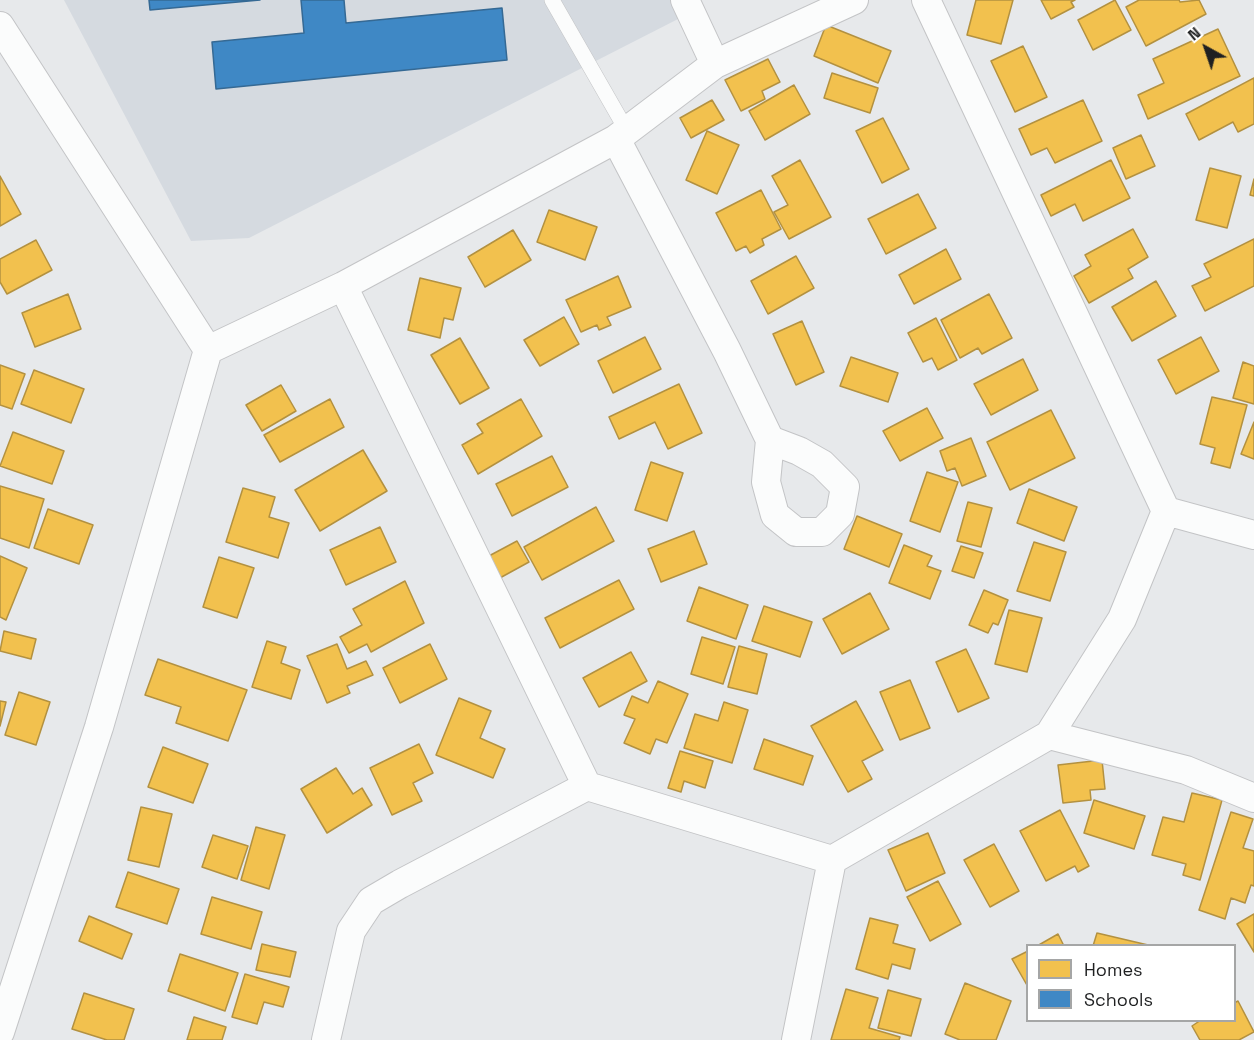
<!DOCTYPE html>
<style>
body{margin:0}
#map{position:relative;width:1254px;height:1040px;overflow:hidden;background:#e7e9eb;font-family:"Space Grotesk",sans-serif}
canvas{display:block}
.legend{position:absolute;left:1026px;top:944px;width:210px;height:78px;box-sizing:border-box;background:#fff;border:2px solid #a5a6a6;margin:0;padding:8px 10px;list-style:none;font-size:18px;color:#1f2021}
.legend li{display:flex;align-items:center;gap:12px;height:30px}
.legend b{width:30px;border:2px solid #a5a6a6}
.north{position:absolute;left:1176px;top:18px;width:60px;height:60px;-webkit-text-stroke:4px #fff;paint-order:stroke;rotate:320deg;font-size:16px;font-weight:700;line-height:24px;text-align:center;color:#1f2021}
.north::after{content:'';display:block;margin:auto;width:21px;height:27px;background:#1f2021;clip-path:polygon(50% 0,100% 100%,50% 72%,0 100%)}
</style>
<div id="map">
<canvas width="1254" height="1040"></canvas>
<ul class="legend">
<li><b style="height:16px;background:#f2c14e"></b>Homes</li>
<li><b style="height:16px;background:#3f88c5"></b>Schools</li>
</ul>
<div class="north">N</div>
</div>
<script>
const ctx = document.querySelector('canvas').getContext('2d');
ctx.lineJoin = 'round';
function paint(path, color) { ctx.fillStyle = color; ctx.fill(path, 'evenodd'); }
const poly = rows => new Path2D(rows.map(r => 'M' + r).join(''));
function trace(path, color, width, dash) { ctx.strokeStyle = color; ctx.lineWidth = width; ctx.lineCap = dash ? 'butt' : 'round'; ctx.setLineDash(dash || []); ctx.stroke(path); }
paint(poly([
 [64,0,671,0,680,18,249,238,191,241]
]), '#d5dae0');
const homes = poly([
 [976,0,1013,0,1001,44,967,35,976,0],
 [1041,0,1075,0,1071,2,1074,7,1051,19,1041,0],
 [1115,0,1131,30,1093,50,1078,20,1115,0],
 [1139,0,1179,0,1180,2,1199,0,1206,14,1146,46,1126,7,1139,0],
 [826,25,891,51,878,83,814,56,826,25],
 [1218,29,1240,76,1148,119,1138,95,1164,83,1153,59,1218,29],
 [1023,46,1047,97,1015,112,991,61,1023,46],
 [768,59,780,82,762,91,765,99,741,111,725,80,768,59],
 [832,73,878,88,870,113,824,98,832,73],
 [1254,78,1254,124,1238,132,1233,122,1199,140,1186,114,1254,78],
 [794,85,810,114,765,140,749,111,794,85],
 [712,100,724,120,691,138,680,118,712,100],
 [1083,100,1102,141,1055,163,1047,148,1031,155,1019,129,1083,100],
 [883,118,909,169,882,183,856,131,883,118],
 [707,131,739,145,717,194,686,180,707,131],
 [1141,135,1155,166,1126,179,1113,148,1141,135],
 [800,160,831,217,789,239,774,212,788,205,772,176,800,160],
 [1111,160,1130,198,1083,221,1075,204,1051,216,1041,195,1111,160],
 [1210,168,1241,176,1227,228,1196,220,1210,168],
 [0,176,21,214,0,226,0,176],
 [1254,179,1254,196,1250,195,1254,179],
 [761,190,781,229,762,239,764,245,750,253,746,246,736,251,716,213,761,190],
 [918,194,936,228,886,254,868,219,918,194],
 [549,210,597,227,585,260,537,242,549,210],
 [1133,229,1148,257,1128,269,1133,278,1089,303,1074,276,1091,266,1085,255,1133,229],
 [513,230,531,260,485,287,468,257,513,230],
 [1254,239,1254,286,1205,311,1192,286,1211,277,1204,264,1254,239],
 [36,240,52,270,7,294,0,282,0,259,36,240],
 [946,249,961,279,914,304,899,275,946,249],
 [796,256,814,288,768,314,751,281,796,256],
 [618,276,631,307,607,317,611,325,599,330,597,325,581,332,566,300,618,276],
 [420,278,461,288,453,320,444,318,440,338,408,330,420,278],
 [1156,281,1176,316,1132,341,1112,307,1156,281],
 [68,294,81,329,35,347,22,313,68,294],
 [989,294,1012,338,982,354,978,348,960,358,941,320,989,294],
 [564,317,579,344,540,366,524,340,564,317],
 [936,318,957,360,938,370,932,358,923,362,908,333,936,318],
 [802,321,824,372,796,385,773,334,802,321],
 [645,337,661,369,613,393,598,361,645,337],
 [1201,337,1219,371,1176,394,1158,360,1201,337],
 [460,338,489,388,460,404,431,355,460,338],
 [851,357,898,373,888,402,840,386,851,357],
 [1023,359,1038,390,991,415,974,384,1023,359],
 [1243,362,1254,366,1254,404,1233,398,1243,362],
 [0,365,25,374,12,409,0,405,0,365],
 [34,370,84,389,71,423,21,404,34,370],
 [679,384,702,433,668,449,655,422,619,439,609,417,679,384],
 [281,385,296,411,262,431,246,405,281,385],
 [1212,397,1247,405,1230,468,1211,463,1215,448,1200,444,1212,397],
 [330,399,344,427,280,462,264,435,330,399],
 [521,399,542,436,478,474,462,445,483,433,477,424,521,399],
 [927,408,943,438,900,461,883,431,927,408],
 [1051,410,1075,458,1010,490,987,442,1051,410],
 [1254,422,1254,459,1241,454,1254,422],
 [13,432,64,451,52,484,0,466,13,432],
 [971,438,986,476,962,486,955,468,947,471,940,451,971,438],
 [363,450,387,491,320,531,295,490,363,450],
 [552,456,568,487,512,516,496,484,552,456],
 [651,462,683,473,667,521,635,510,651,462],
 [927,472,958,482,940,532,910,521,927,472],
 [0,486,44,499,29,548,0,538,0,486],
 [243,488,275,497,269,517,289,523,278,558,226,542,243,488],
 [1029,489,1077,507,1064,541,1017,523,1029,489],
 [968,502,992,508,981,547,957,541,968,502],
 [596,507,614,541,542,580,524,547,596,507],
 [48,509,93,525,79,564,34,548,48,509],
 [857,516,902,534,889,567,844,549,857,516],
 [380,527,396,562,346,585,330,550,380,527],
 [694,531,707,564,661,582,648,549,694,531],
 [517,541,529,562,498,579,487,557,517,541],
 [1034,542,1066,552,1050,601,1017,591,1034,542],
 [904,545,932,556,927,566,941,571,930,599,889,583,904,545],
 [961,546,983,553,974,578,952,571,961,546],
 [0,556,27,568,6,620,0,617,0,556],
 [219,557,254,568,237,618,203,607,219,557],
 [619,580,634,609,560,648,545,618,619,580],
 [405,581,424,623,371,652,367,644,349,653,340,637,362,625,353,609,405,581],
 [699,587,748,605,736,639,687,621,699,587],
 [984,590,1008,600,998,625,993,623,988,633,969,625,984,590],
 [870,593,889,629,842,654,823,619,870,593],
 [764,606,812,622,800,657,752,641,764,606],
 [1009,610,1042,618,1027,672,995,664,1009,610],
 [4,631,36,639,31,659,0,651,4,631],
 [702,637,735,647,723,684,691,674,702,637],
 [267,641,286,647,281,663,300,670,291,699,252,687,267,641],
 [337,644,347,669,366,661,373,675,347,686,350,693,327,703,307,656,337,644],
 [430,644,447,679,400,703,383,668,430,644],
 [739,646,767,654,757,694,728,687,739,646],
 [966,649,989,698,958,712,936,662,966,649],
 [631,652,647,681,599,707,583,678,631,652],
 [158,659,247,690,228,741,176,723,181,707,145,695,158,659],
 [910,680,930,728,900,740,880,692,910,680],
 [658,681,688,694,667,743,656,739,650,754,624,743,635,719,624,715,632,696,648,703,658,681],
 [19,692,50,702,36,745,5,735,19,692],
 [459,698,491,711,480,738,505,749,493,778,436,755,459,698],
 [0,701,6,702,0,726,0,701],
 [856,701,883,750,862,761,872,779,848,792,811,726,856,701],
 [724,702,748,710,732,763,684,748,695,714,718,721,724,702],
 [764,739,813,756,803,785,754,769,764,739],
 [419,744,433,773,413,783,422,801,392,815,370,768,419,744],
 [163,747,208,764,193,803,148,787,163,747],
 [680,751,713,761,705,788,684,781,681,792,668,788,680,751],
 [1102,760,1105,789,1090,790,1091,800,1063,803,1058,765,1102,760],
 [336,768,353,794,362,788,372,805,327,833,301,789,336,768],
 [1192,793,1222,800,1200,880,1183,875,1186,864,1152,855,1163,817,1184,822,1192,793],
 [1094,800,1145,816,1134,849,1084,833,1094,800],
 [141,807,172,814,159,867,128,860,141,807],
 [1060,810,1089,866,1078,872,1075,866,1046,881,1020,831,1060,810],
 [1231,812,1253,819,1243,848,1254,851,1254,886,1251,885,1245,903,1231,898,1225,919,1199,910,1231,812],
 [256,827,285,835,269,889,241,880,256,827],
 [928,833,945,873,906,891,888,850,928,833],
 [213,835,248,846,237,879,202,867,213,835],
 [994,844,1019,891,990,907,964,860,994,844],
 [128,872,179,889,167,924,116,907,128,872],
 [938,881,961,924,930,941,907,897,938,881],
 [212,897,262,912,251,949,201,934,212,897],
 [1254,914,1254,952,1237,924,1254,914],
 [89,916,132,934,122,959,79,941,89,916],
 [870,918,898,925,893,943,915,949,910,969,892,964,888,979,856,969,870,918],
 [1097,933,1148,945,1093,946,1097,933],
 [1058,934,1064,946,1037,946,1058,934],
 [262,944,296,952,290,977,256,970,262,944],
 [1028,951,1028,987,1012,959,1028,951],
 [180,954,238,973,225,1011,168,991,180,954],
 [245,974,289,987,283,1007,264,1002,257,1024,232,1017,245,974],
 [965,983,1011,1001,996,1040,960,1040,945,1034,965,983],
 [846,989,878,998,869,1028,900,1037,899,1040,831,1040,846,989],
 [888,990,921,999,911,1036,878,1028,888,990],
 [84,993,134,1009,124,1040,107,1040,72,1029,84,993],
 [1238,1001,1254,1032,1239,1040,1200,1040,1192,1026,1201,1020,1234,1020,1234,1003,1238,1001],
 [194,1017,226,1027,222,1040,187,1040,194,1017]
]);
paint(homes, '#f2c14e');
trace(homes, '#b39140', 1.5);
const schools = poly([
 [149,0,260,0,150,10,149,0],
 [301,0,344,0,346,23,502,8,507,60,216,89,212,42,304,33,301,0]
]);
paint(schools, '#3f88c5');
trace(schools, '#356994', 1.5);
const lane = poly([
 [552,0,627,131]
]);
const street = poly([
 [685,0,715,64],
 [0,26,208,350],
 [616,139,727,351,770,440,766,482,775,515,796,532,822,532,840,514,845,487,822,464,799,451,770,440],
 [343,286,587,786],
 [1166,511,1254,535],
 [1049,735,1186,770,1254,798],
 [0,1032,99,727,208,350,343,286,616,139,715,64,854,0],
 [326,1040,351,931,371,901,400,884,587,786,832,860,1049,735,1122,619,1166,511,926,0],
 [796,1040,832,860]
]);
trace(lane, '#c3c4c6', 16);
trace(street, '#c3c4c6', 30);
trace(lane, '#fbfcfc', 15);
trace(street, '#fbfcfc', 28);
</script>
